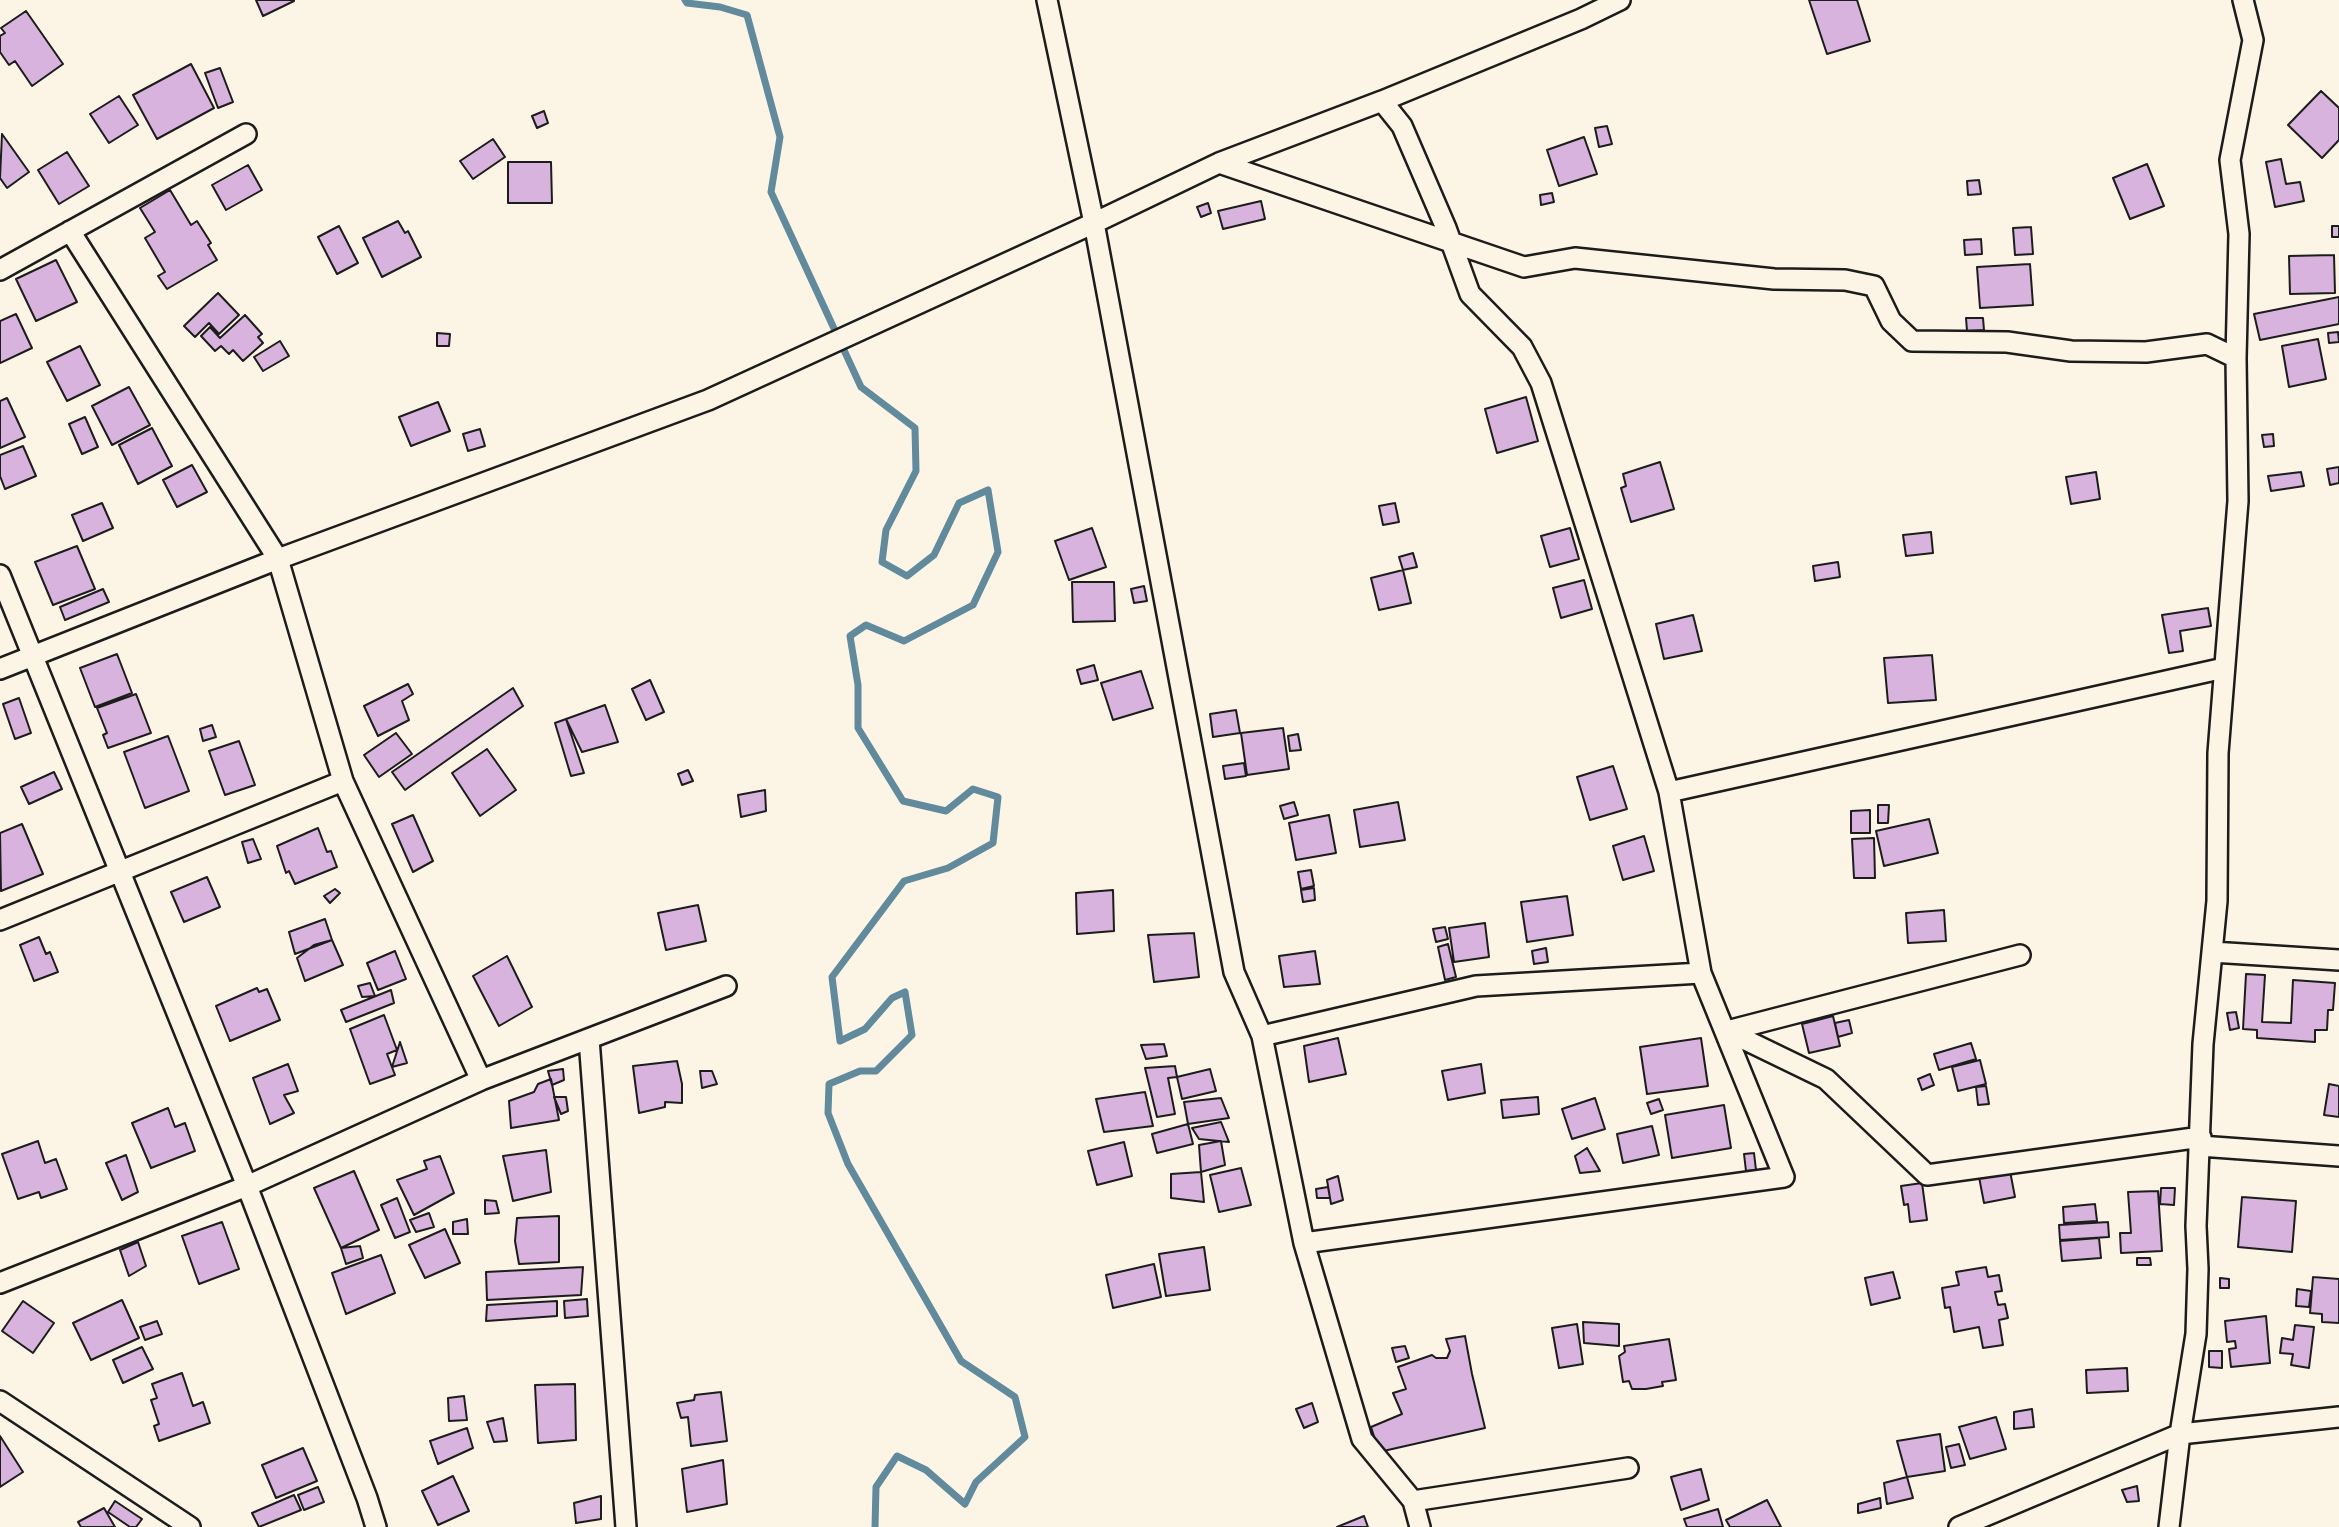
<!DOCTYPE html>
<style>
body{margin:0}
canvas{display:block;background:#fcf5e5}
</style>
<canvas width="2339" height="1527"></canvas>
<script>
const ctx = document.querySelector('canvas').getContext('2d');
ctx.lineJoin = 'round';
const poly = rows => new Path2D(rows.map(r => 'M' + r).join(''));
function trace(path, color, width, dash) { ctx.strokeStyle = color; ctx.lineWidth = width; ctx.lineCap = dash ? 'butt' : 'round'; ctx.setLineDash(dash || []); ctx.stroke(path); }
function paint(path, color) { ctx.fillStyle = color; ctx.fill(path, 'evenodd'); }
trace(poly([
 [685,0,687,3,720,7,747,15,780,137,771,192,861,387,915,428,916,471,886,530,882,562,907,576,934,555,959,503,988,490,998,552,973,605,904,641,866,625,850,636,858,685,858,728,903,801,946,811,973,789,998,797,993,843,948,868,904,881,832,977,840,1041,865,1029,892,998,905,992,912,1035,876,1071,860,1071,829,1084,828,1113,848,1164,961,1361,1015,1397,1025,1437,976,1482,965,1504,926,1470,897,1456,876,1487,875,1527]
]), '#618a9c', 7);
const building = poly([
 [256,0,294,0,294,1,263,16,256,0],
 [1809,0,1857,0,1870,41,1827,54,1809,0],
 [26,11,63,64,32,86,15,61,9,65,0,52,0,36,5,33,1,28,26,11],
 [191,64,214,108,157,139,133,95,191,64],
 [220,68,233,102,218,108,205,73,220,68],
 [2321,91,2339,108,2339,140,2322,158,2288,125,2321,91],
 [119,96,138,125,109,143,90,114,119,96],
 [544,111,548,123,537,128,532,116,544,111],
 [1607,126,1612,144,1599,147,1595,128,1607,126],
 [2,134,29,172,7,188,0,178,2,134],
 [1584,137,1597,174,1559,186,1547,150,1584,137],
 [493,139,505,157,473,179,460,161,493,139],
 [67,152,89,186,59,204,38,170,67,152],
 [2281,159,2286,184,2300,182,2304,201,2275,207,2266,162,2281,159],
 [508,162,551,162,552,203,508,203,508,162],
 [2147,164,2164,206,2130,219,2113,178,2147,164],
 [248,165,262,190,226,210,212,185,248,165],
 [1979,180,1981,194,1968,195,1967,181,1979,180],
 [170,190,191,225,197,221,211,243,208,245,217,260,167,289,158,276,165,272,145,238,155,232,140,208,170,190],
 [1552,193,1554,202,1541,205,1540,195,1552,193],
 [1261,201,1265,219,1223,229,1218,211,1261,201],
 [1208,203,1211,213,1201,217,1197,207,1208,203],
 [398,221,405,233,408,231,421,257,382,277,363,238,398,221],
 [339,226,358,263,337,274,318,237,339,226],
 [2332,226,2339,226,2339,237,2332,237,2332,226],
 [2031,227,2033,254,2015,255,2013,228,2031,227],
 [1981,239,1982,254,1965,255,1964,240,1981,239],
 [2334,255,2335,293,2290,294,2289,256,2334,255],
 [56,260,77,302,36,321,16,279,56,260],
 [2030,264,2033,305,1980,308,1977,267,2030,264],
 [218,293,239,315,219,334,209,323,195,337,184,326,218,293],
 [2339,297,2339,324,2260,340,2254,314,2339,297],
 [16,314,32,348,0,363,0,321,16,314],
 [245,315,262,334,258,337,263,343,243,361,233,350,229,354,221,346,215,351,201,336,210,327,220,338,245,315],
 [1966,318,1983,318,1984,330,1967,331,1966,318],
 [2338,332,2339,342,2329,343,2328,333,2338,332],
 [437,333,450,334,449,346,437,346,437,333],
 [2318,339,2326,379,2289,387,2282,346,2318,339],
 [280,341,289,356,263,371,254,357,280,341],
 [80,346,100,385,67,401,47,362,80,346],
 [129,387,150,425,112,445,92,406,129,387],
 [1526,397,1538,441,1497,453,1485,409,1526,397],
 [7,398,25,437,0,448,0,401,7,398],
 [438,402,450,431,411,446,399,417,438,402],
 [85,417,98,447,82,454,69,424,85,417],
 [152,428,172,466,138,484,119,445,152,428],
 [480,429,485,446,468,451,463,434,480,429],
 [2273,434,2274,446,2264,447,2262,435,2273,434],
 [23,446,36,476,5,489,0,476,0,455,23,446],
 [1660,462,1674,509,1631,522,1621,488,1626,486,1623,474,1660,462],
 [192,465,207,492,177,507,163,480,192,465],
 [2339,467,2339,483,2330,485,2327,469,2339,467],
 [2096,472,2100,499,2071,504,2066,477,2096,472],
 [2301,472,2304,486,2271,491,2268,476,2301,472],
 [102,503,113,528,83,541,72,515,102,503],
 [1395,503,1399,522,1383,525,1379,506,1395,503],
 [1092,528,1106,567,1069,580,1055,541,1092,528],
 [1570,528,1579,559,1550,567,1541,536,1570,528],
 [1931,532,1933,553,1906,556,1903,535,1931,532],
 [77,546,95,589,53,605,35,562,77,546],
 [1413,553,1417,567,1403,570,1399,557,1413,553],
 [1838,562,1840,577,1815,581,1813,566,1838,562],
 [1403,570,1411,603,1379,610,1371,578,1403,570],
 [1584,580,1592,609,1561,618,1553,588,1584,580],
 [1072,582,1114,582,1115,621,1073,622,1072,582],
 [1144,586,1147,601,1134,603,1131,589,1144,586],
 [103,589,109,602,65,620,60,607,103,589],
 [2208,608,2211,626,2180,631,2183,651,2169,653,2162,615,2208,608],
 [1693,615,1702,651,1664,659,1656,624,1693,615],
 [117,654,132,693,95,707,80,668,117,654],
 [1932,655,1936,700,1888,703,1884,658,1932,655],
 [1094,665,1098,680,1081,684,1077,670,1094,665],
 [1141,671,1153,708,1113,720,1101,683,1141,671],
 [650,680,664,712,646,720,632,689,650,680],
 [408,684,413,694,402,701,409,720,378,736,364,706,408,684],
 [513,688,523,706,405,790,392,772,513,688],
 [136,694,151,733,108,748,103,735,107,733,97,708,136,694],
 [19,698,31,733,15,739,3,704,19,698],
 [605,705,618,742,582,752,566,719,605,705],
 [1236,710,1240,733,1213,737,1210,714,1236,710],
 [566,719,584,773,571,776,555,723,566,719],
 [212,725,216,737,203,741,200,729,212,725],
 [1283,728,1289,769,1247,775,1241,733,1283,728],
 [396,733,412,754,379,777,364,755,396,733],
 [1298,734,1301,750,1290,751,1288,736,1298,734],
 [168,736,189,791,145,808,124,752,168,736],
 [239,741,255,785,225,795,209,751,239,741],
 [487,749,516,790,480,816,452,773,487,749],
 [1244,763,1246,776,1225,779,1223,766,1244,763],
 [1613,766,1627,809,1590,820,1577,777,1613,766],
 [688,770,693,781,682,785,678,774,688,770],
 [54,772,62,789,29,804,21,787,54,772],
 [765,790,766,811,741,817,738,795,765,790],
 [1294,802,1298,815,1284,819,1280,806,1294,802],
 [1398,802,1405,840,1360,847,1354,810,1398,802],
 [1878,805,1889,805,1888,823,1878,823,1878,805],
 [1870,810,1870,833,1851,833,1851,811,1870,810],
 [413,815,433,861,413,872,392,824,413,815],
 [1329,815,1336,853,1296,860,1289,823,1329,815],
 [1929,819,1938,853,1884,866,1876,831,1929,819],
 [22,824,43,874,1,891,0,833,22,824],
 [318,828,327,852,331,851,337,867,295,884,289,871,286,873,277,846,318,828],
 [1644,836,1654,871,1623,880,1613,846,1644,836],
 [1874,838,1875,878,1854,878,1852,839,1874,838],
 [253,839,261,859,248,863,242,842,253,839],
 [1311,870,1314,886,1301,889,1298,872,1311,870],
 [207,877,220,907,184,922,171,892,207,877],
 [1314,888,1315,900,1303,902,1301,890,1314,888],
 [335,889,340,893,330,903,324,896,335,889],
 [1113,890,1114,931,1077,934,1076,893,1113,890],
 [1567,896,1573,935,1527,942,1521,902,1567,896],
 [698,905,706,941,666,950,658,913,698,905],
 [1944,910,1946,941,1908,943,1906,913,1944,910],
 [325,919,332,940,295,954,289,932,325,919],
 [1485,923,1489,957,1454,962,1449,928,1485,923],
 [1445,927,1448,939,1436,942,1433,929,1445,927],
 [1194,933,1199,977,1154,982,1148,935,1194,933],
 [39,937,46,954,50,952,58,972,34,981,20,945,39,937],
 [332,940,343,965,305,981,297,958,314,945,332,940],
 [1448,944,1456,977,1445,980,1438,947,1448,944],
 [1546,948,1548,962,1534,964,1532,951,1546,948],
 [395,951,406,979,378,990,367,963,395,951],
 [1315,951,1320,984,1284,987,1279,956,1315,951],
 [507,956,532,1007,499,1026,473,976,507,956],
 [2246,974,2265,975,2262,1022,2291,1023,2293,980,2335,983,2333,1010,2328,1010,2327,1030,2315,1030,2315,1042,2257,1038,2257,1030,2243,1029,2246,974],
 [370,983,375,996,362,997,358,986,370,983],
 [257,988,259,992,267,989,280,1020,230,1041,216,1006,257,988],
 [391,990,394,1003,346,1022,341,1010,391,990],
 [2236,1012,2239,1028,2230,1030,2227,1013,2236,1012],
 [384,1015,397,1050,387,1054,395,1075,370,1084,350,1029,384,1015],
 [1833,1016,1840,1046,1809,1053,1802,1024,1833,1016],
 [1849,1020,1852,1033,1838,1037,1835,1023,1849,1020],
 [1338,1038,1346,1074,1309,1082,1304,1046,1338,1038],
 [1701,1038,1708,1086,1647,1094,1640,1047,1701,1038],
 [400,1042,407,1063,392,1067,400,1042],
 [1971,1043,1976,1059,1939,1070,1934,1054,1971,1043],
 [1164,1044,1167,1056,1146,1059,1141,1045,1164,1044],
 [1980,1060,1986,1084,1958,1091,1952,1067,1980,1060],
 [677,1061,682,1084,682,1103,665,1102,665,1107,639,1113,633,1066,677,1061],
 [288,1064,298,1091,284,1095,294,1113,270,1124,253,1078,288,1064],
 [1481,1064,1485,1093,1448,1100,1442,1071,1481,1064],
 [1175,1066,1177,1077,1168,1078,1175,1114,1157,1117,1145,1068,1175,1066],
 [563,1069,564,1080,552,1085,548,1071,563,1069],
 [1210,1069,1216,1091,1182,1099,1177,1077,1210,1069],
 [700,1071,712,1071,717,1084,702,1088,700,1071],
 [1930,1074,1934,1085,1922,1090,1918,1079,1930,1074],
 [551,1079,559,1120,511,1128,509,1101,534,1092,538,1084,551,1079],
 [2329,1084,2339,1086,2339,1117,2324,1115,2329,1084],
 [1986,1086,1989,1104,1978,1105,1976,1087,1986,1086],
 [1145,1092,1153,1126,1104,1132,1096,1099,1145,1092],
 [554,1097,566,1097,568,1111,561,1114,554,1097],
 [1538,1097,1539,1114,1503,1118,1501,1100,1538,1097],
 [1221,1098,1229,1118,1188,1124,1184,1102,1221,1098],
 [1595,1098,1605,1129,1572,1139,1562,1109,1595,1098],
 [1659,1099,1663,1110,1651,1114,1647,1103,1659,1099],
 [1724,1105,1731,1148,1672,1158,1665,1115,1724,1105],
 [168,1108,175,1127,185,1123,195,1151,151,1168,132,1123,168,1108],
 [1221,1122,1229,1142,1199,1139,1192,1128,1221,1122],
 [1188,1124,1193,1144,1157,1153,1152,1134,1188,1124],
 [1652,1126,1659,1155,1623,1163,1617,1134,1652,1126],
 [38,1141,45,1163,56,1159,67,1189,41,1198,39,1192,18,1199,2,1154,38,1141],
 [1221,1141,1225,1165,1201,1172,1199,1145,1221,1141],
 [1124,1142,1132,1176,1097,1185,1088,1151,1124,1142],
 [1587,1148,1600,1171,1580,1173,1575,1156,1587,1148],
 [546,1150,551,1192,513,1201,503,1156,546,1150],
 [1754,1153,1756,1170,1746,1171,1744,1154,1754,1153],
 [126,1155,138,1192,122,1200,106,1163,126,1155],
 [440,1156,454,1193,414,1215,397,1180,427,1169,424,1161,440,1156],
 [1241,1168,1251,1205,1219,1212,1210,1175,1241,1168],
 [354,1171,379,1230,341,1248,314,1188,354,1171],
 [2010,1171,2015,1197,1984,1203,1979,1177,2010,1171],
 [1201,1172,1204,1202,1171,1198,1171,1174,1201,1172],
 [1338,1176,1343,1200,1331,1204,1327,1180,1338,1176],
 [1922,1183,1927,1220,1910,1222,1908,1204,1904,1205,1901,1186,1922,1183],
 [1328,1187,1330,1198,1317,1198,1316,1189,1328,1187],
 [2161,1188,2175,1188,2174,1205,2160,1204,2161,1188],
 [2158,1191,2162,1251,2121,1253,2120,1233,2131,1233,2128,1192,2158,1191],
 [2242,1197,2296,1201,2292,1252,2238,1247,2242,1197],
 [397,1198,410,1232,395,1238,381,1205,397,1198],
 [485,1200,496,1201,499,1213,485,1214,485,1200],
 [2095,1204,2097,1221,2064,1223,2063,1207,2095,1204],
 [429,1213,434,1227,416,1232,410,1220,429,1213],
 [559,1216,559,1262,519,1264,515,1241,517,1218,559,1216],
 [467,1219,468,1234,453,1234,453,1222,467,1219],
 [222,1222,239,1269,199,1284,182,1236,222,1222],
 [2108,1222,2109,1237,2060,1240,2059,1225,2108,1222],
 [445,1229,460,1263,425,1278,409,1245,445,1229],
 [2099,1238,2101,1258,2062,1261,2060,1241,2099,1238],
 [138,1242,146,1266,129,1276,120,1250,138,1242],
 [360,1246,363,1258,346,1264,341,1248,360,1246],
 [1204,1247,1210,1290,1166,1296,1159,1254,1204,1247],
 [381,1255,395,1293,346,1314,332,1273,381,1255],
 [2137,1258,2150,1258,2151,1265,2137,1265,2137,1258],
 [1154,1264,1161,1297,1113,1308,1106,1275,1154,1264],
 [583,1267,581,1295,487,1300,486,1272,583,1267],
 [1986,1267,1988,1277,1999,1275,2002,1291,1995,1292,1998,1305,2005,1304,2008,1318,1999,1320,2003,1345,1983,1348,1979,1327,1954,1332,1950,1307,1945,1308,1942,1288,1959,1285,1956,1272,1986,1267],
 [1893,1272,1900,1298,1871,1305,1865,1278,1893,1272],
 [2313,1277,2339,1279,2339,1323,2322,1322,2322,1314,2310,1313,2313,1277],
 [2220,1278,2229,1279,2229,1288,2220,1288,2220,1278],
 [2297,1289,2311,1291,2309,1307,2296,1306,2297,1289],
 [587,1299,588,1316,565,1318,564,1301,587,1299],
 [122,1300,139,1338,91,1360,73,1323,122,1300],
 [23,1301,54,1323,33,1353,2,1331,23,1301],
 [557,1301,557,1316,486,1321,487,1305,557,1301],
 [2266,1316,2270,1363,2231,1367,2229,1349,2236,1348,2235,1341,2227,1342,2225,1321,2266,1316],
 [157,1321,162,1334,145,1340,140,1327,157,1321],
 [1583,1322,1619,1324,1619,1346,1584,1343,1583,1322],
 [1577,1324,1583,1364,1559,1368,1552,1328,1577,1324],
 [2295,1325,2314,1327,2309,1368,2291,1365,2293,1354,2280,1353,2282,1338,2293,1340,2295,1325],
 [1465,1336,1472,1374,1485,1428,1379,1452,1371,1427,1402,1414,1393,1393,1406,1389,1398,1367,1432,1355,1436,1358,1447,1358,1450,1351,1446,1339,1465,1336],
 [1669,1339,1676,1380,1662,1382,1663,1386,1646,1389,1632,1389,1629,1381,1623,1382,1619,1356,1625,1352,1624,1346,1669,1339],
 [1405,1346,1409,1358,1396,1362,1392,1348,1405,1346],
 [142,1347,153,1369,123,1383,113,1360,142,1347],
 [2209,1351,2222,1351,2222,1368,2209,1367,2209,1351],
 [2127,1368,2128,1391,2087,1393,2086,1370,2127,1368],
 [182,1373,193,1406,203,1402,210,1423,159,1441,154,1426,159,1424,151,1400,157,1398,152,1384,182,1373],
 [575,1384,576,1440,538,1443,535,1385,575,1384],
 [721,1392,727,1441,691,1446,688,1417,681,1418,677,1403,694,1400,695,1395,721,1392],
 [464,1396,467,1420,449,1421,448,1398,464,1396],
 [1312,1403,1318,1422,1304,1428,1296,1409,1312,1403],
 [2032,1409,2034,1427,2014,1429,2014,1412,2032,1409],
 [1996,1417,2006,1449,1970,1459,1959,1427,1996,1417],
 [503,1418,507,1441,494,1442,487,1422,503,1418],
 [467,1428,473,1448,438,1464,430,1441,467,1428],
 [1940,1434,1945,1471,1907,1477,1897,1441,1940,1434],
 [0,1436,23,1472,0,1487,0,1436],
 [1959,1444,1965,1465,1951,1468,1946,1447,1959,1444],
 [303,1448,317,1481,276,1498,262,1465,303,1448],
 [723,1460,727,1504,687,1512,682,1469,723,1460],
 [1701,1469,1709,1500,1681,1510,1671,1477,1701,1469],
 [453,1476,469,1511,438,1525,422,1491,453,1476],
 [1907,1477,1913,1498,1887,1504,1884,1483,1907,1477],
 [2137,1486,2139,1501,2127,1502,2122,1490,2137,1486],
 [318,1487,324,1502,304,1510,298,1495,318,1487],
 [294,1495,301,1510,259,1527,252,1513,294,1495],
 [601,1496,601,1519,576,1523,574,1503,601,1496],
 [1880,1498,1881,1508,1858,1513,1858,1504,1880,1498],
 [1767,1500,1781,1527,1730,1527,1726,1520,1767,1500],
 [115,1501,142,1519,136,1527,130,1527,108,1512,115,1501],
 [104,1508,115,1527,81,1527,78,1522,104,1508],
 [1718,1509,1723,1527,1687,1527,1684,1519,1718,1509],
 [1364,1516,1368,1527,1337,1527,1364,1516]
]);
paint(building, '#d7b3de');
trace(building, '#1c1c1c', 2);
const minor = poly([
 [1047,0,1094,223,1234,972,1262,1036,1304,1243,1362,1439,1413,1501,1420,1527],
 [1219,163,1524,267,1575,258,1774,279,1845,280,1874,286,1891,321,1912,341,2007,342,2071,351,2146,352,2207,344,2236,358],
 [70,231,278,559,343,781,481,1080],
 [0,270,246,134],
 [0,575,247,1186,367,1498,376,1527],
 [0,669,278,559,708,400,1094,223,1219,163,1382,101,1581,19,1620,0],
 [1669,792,2224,668],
 [0,920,343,781],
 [2212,952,2339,960],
 [1727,1031,1826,1079,1927,1175,2201,1137],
 [1727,1031,2020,955],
 [1262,1036,1476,986,1701,973],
 [589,1039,626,1527],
 [2200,1146,2339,1156],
 [1304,1243,1784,1177,1701,973,1669,792,1541,383,1522,347,1470,294,1446,228,1402,126,1382,101],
 [0,1283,247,1186,481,1080,726,986],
 [0,1401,190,1527],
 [1413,1501,1628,1468],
 [1959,1527,2180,1434,2339,1417],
 [2169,1527,2180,1434,2196,1334,2198,1269,2196,1226,2203,1044,2217,901,2218,753,2238,501,2236,358,2239,234,2230,160,2253,40,2243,0]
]);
trace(minor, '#1c1c1c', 24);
trace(minor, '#fcf5e5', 19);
</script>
